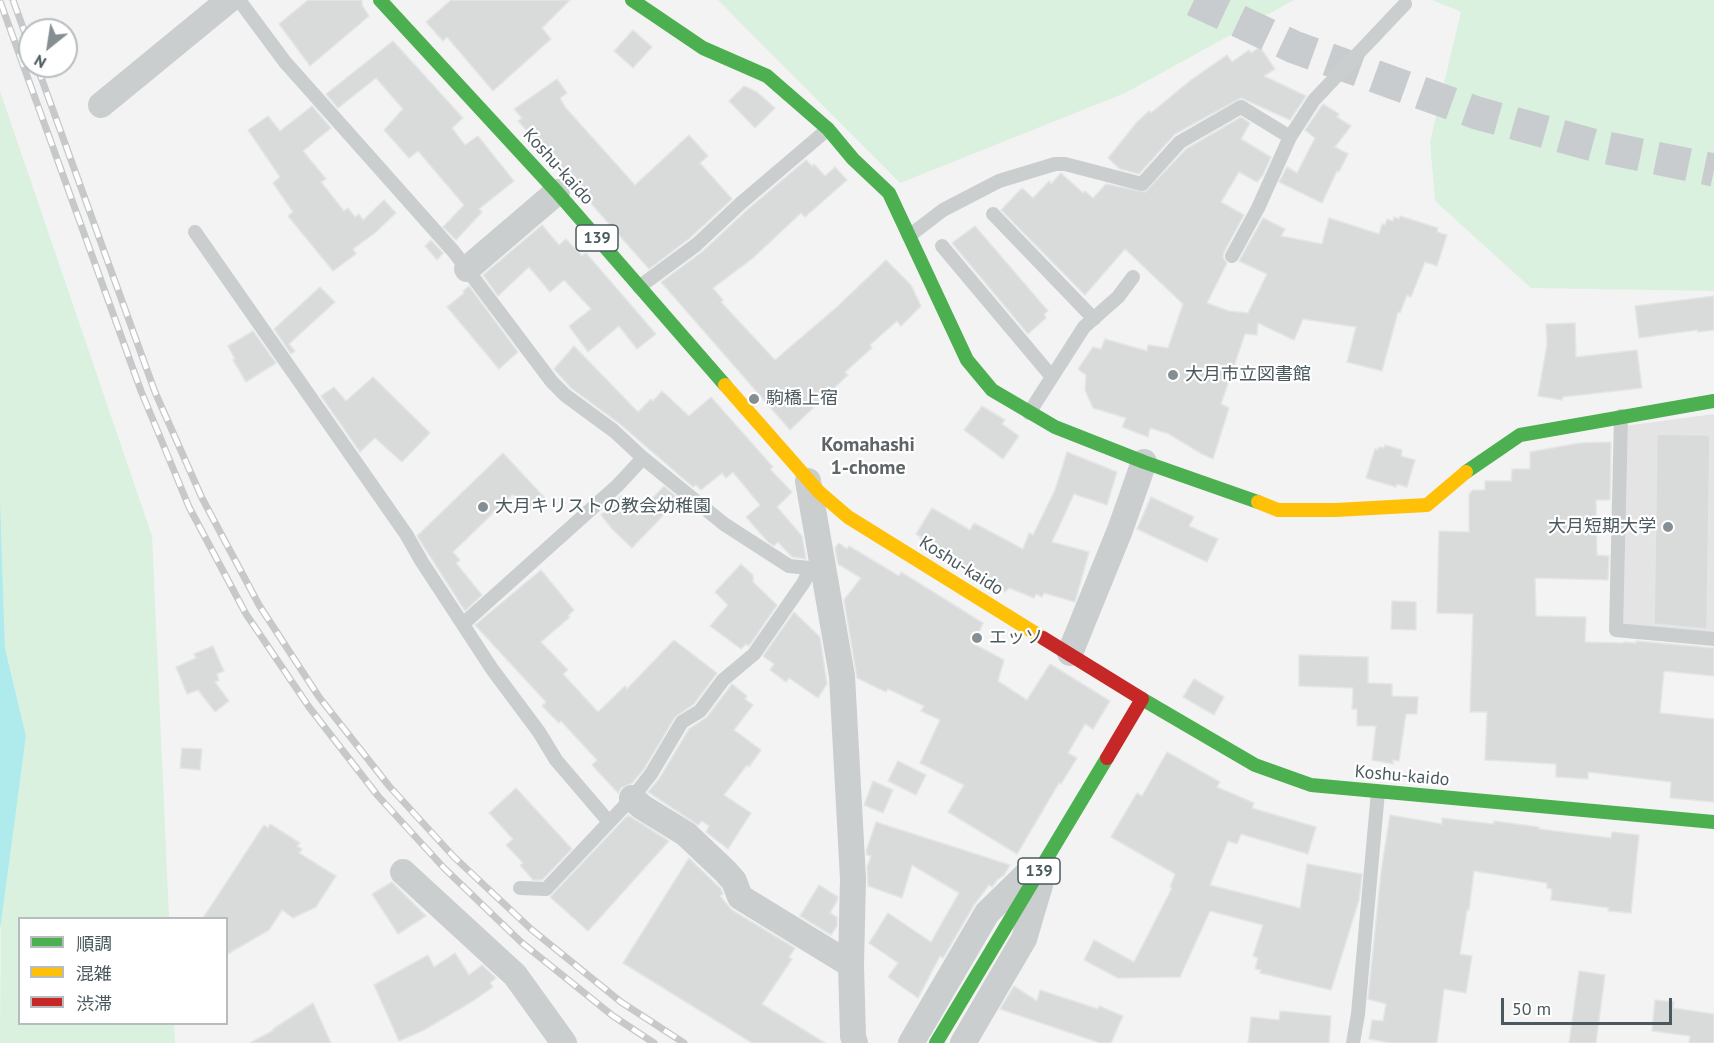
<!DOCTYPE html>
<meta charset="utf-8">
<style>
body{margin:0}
#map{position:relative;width:1714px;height:1043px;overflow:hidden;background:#f3f3f3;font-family:"PT Sans","Noto Sans JP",sans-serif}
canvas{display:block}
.legend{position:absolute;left:18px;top:917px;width:210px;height:108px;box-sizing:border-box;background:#fff;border:2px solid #b7bdbf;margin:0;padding:8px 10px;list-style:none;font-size:18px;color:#4a595f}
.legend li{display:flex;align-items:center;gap:12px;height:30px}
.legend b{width:30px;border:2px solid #b7bdbf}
.north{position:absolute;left:18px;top:18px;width:60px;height:60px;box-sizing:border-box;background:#fff;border:2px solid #b7bdbf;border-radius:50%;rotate:210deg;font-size:16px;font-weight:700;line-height:24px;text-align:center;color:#4a595f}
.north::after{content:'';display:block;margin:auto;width:21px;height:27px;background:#858f93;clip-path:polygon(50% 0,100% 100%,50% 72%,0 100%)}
.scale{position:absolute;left:1501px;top:998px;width:171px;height:27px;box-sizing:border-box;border:3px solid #4a595f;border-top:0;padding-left:8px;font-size:18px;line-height:21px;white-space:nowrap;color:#4a595f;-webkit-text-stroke:4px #fff;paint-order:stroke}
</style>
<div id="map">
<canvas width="1714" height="1043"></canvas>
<ul class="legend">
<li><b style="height:8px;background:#4caf50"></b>順調</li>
<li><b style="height:8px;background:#ffc107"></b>混雑</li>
<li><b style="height:8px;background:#c62828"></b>渋滞</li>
</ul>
<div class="north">N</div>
<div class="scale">50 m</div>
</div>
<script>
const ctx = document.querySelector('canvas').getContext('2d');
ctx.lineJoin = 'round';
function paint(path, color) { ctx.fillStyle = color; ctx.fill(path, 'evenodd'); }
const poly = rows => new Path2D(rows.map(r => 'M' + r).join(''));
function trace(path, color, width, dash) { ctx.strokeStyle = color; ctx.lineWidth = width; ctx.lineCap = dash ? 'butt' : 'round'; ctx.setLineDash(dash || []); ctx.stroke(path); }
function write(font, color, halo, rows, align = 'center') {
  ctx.font = font + ' "PT Sans","Noto Sans JP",sans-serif'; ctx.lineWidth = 4.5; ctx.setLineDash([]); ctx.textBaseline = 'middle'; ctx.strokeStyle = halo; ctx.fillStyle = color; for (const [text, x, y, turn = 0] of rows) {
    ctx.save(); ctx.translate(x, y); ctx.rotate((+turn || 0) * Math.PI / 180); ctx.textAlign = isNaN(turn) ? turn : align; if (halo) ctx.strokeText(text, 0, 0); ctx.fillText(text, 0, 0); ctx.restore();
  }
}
paint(poly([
 [1714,414,1714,638,1620,628,1624,426]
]), '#e5e4e5');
paint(poly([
 [718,0,1294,0,1125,93,900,183],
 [1432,0,1714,0,1714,291,1531,288,1435,201,1430,142,1461,12],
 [0,91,152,536,169,918,20,918,20,1024,174,1024,175,1043,0,1043,1,914,26,736,5,648,0,496]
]), '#d9f1de');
paint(poly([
 [0,496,5,648,26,736,0,930]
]), '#afebed');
const building = poly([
 [308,0,362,0,362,5,369,16,310,66,279,24,308,0],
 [451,0,570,0,542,28,551,39,493,91,447,37,443,41,426,22,451,0],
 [633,30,652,47,633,68,614,51,633,30],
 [393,41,463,118,452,128,465,145,478,136,514,181,479,209,482,212,456,240,443,227,464,205,418,151,409,158,384,130,403,109,376,78,338,108,326,94,393,41],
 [1260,47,1275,69,1264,76,1306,96,1290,120,1241,98,1175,134,1139,174,1120,169,1108,158,1137,122,1149,111,1151,113,1191,80,1227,55,1232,62,1249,50,1251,53,1260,47],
 [557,79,567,93,560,98,565,107,635,185,689,135,708,156,700,163,732,199,690,238,649,269,518,121,522,118,514,109,557,79],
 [744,86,757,92,775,108,755,128,729,101,744,86],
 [1323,104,1339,114,1337,117,1351,126,1335,147,1348,154,1339,172,1337,171,1322,203,1279,182,1287,167,1297,173,1315,138,1305,130,1323,104],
 [312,106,331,128,303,151,326,179,321,182,344,211,348,208,355,217,359,214,363,220,384,200,396,213,376,232,353,249,356,254,333,271,288,216,293,212,273,183,280,177,248,130,268,116,280,131,312,106],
 [1241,117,1250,123,1241,139,1271,157,1263,175,1257,182,1239,172,1221,202,1244,215,1224,252,1223,257,1227,263,1207,303,1229,311,1248,313,1267,274,1239,261,1263,218,1285,229,1281,236,1322,244,1329,218,1379,234,1382,224,1385,225,1387,219,1393,221,1394,217,1399,219,1400,216,1438,228,1437,232,1447,235,1437,266,1425,262,1411,297,1407,295,1400,313,1398,312,1382,371,1347,362,1356,327,1303,319,1294,340,1258,323,1257,335,1245,334,1221,404,1229,408,1213,459,1202,454,1169,434,1150,428,1148,437,1122,427,1126,418,1093,408,1085,390,1086,375,1078,369,1093,347,1101,349,1105,339,1147,351,1148,345,1168,348,1183,304,1125,249,1085,295,1001,210,1022,188,1033,198,1049,181,1051,184,1061,173,1083,193,1085,191,1093,198,1106,184,1145,192,1186,149,1241,117],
 [806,160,812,166,814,164,825,176,835,167,847,180,805,217,801,213,753,258,713,288,723,300,721,302,775,360,838,306,886,260,911,285,921,306,901,326,897,321,870,345,872,348,845,372,848,375,790,430,661,282,702,252,747,210,806,160],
 [542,225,559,245,566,239,582,256,586,253,656,334,637,349,619,326,588,352,569,326,591,309,564,280,550,292,529,267,498,296,483,275,542,225],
 [975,226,1048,311,1044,314,1046,318,1028,334,952,243,975,226],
 [431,240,443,253,437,260,425,246,431,240],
 [469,286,518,352,499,369,447,307,464,293,463,291,469,286],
 [320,287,335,302,289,344,295,351,291,354,274,329,320,287],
 [1714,296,1714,330,1698,332,1697,330,1639,338,1635,306,1714,296],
 [1575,323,1576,357,1637,350,1642,388,1563,397,1562,400,1538,396,1547,344,1546,324,1575,323],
 [253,331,276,363,246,382,233,360,235,359,228,346,253,331],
 [574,346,638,412,651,399,653,401,662,391,689,416,711,397,773,467,770,469,792,492,777,507,802,536,806,559,792,557,778,542,774,546,768,542,746,517,760,505,733,472,726,478,722,473,701,490,696,485,693,487,620,424,571,388,554,369,574,346],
 [373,377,430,433,402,462,375,438,360,452,321,396,334,387,346,401,373,377],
 [982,406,1005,420,1002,424,1019,436,1003,459,964,430,982,406],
 [1657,434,1710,435,1707,629,1654,624,1657,434],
 [1611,442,1610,500,1596,500,1597,555,1609,556,1608,580,1535,578,1536,616,1586,617,1585,642,1623,643,1624,642,1636,643,1636,641,1714,648,1714,676,1664,671,1660,713,1714,719,1714,802,1670,798,1671,782,1588,772,1588,779,1556,777,1556,764,1485,760,1487,712,1470,712,1473,614,1437,613,1439,531,1469,532,1469,494,1473,490,1485,490,1485,481,1511,481,1512,469,1530,469,1530,452,1580,443,1611,442],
 [1385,445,1402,450,1401,456,1415,460,1407,487,1397,484,1396,487,1366,478,1375,449,1378,450,1379,447,1384,448,1385,445],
 [1067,452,1117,472,1107,505,1074,494,1052,542,1089,552,1075,602,1044,593,1042,597,1036,594,1034,598,1009,588,1005,592,920,539,921,537,916,534,932,508,970,530,974,523,1023,549,1029,533,1033,535,1055,490,1067,452],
 [503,453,544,497,528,511,513,494,453,552,460,560,456,563,482,595,465,611,417,536,503,453],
 [664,486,679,499,632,548,613,530,601,515,621,496,637,514,664,486],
 [1151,497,1194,517,1189,526,1218,539,1207,562,1137,529,1151,497],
 [839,543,847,549,849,546,899,576,901,572,983,623,974,644,1004,660,998,681,1027,700,1050,664,1110,701,1093,729,1085,724,1068,753,1077,758,1061,784,1059,783,1017,854,948,812,964,785,920,763,940,720,921,711,924,706,888,689,886,692,857,678,844,600,861,578,838,564,835,548,839,543],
 [741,564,753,575,753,582,777,605,749,646,746,644,741,649,710,626,728,605,715,592,741,564],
 [541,570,574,610,568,616,570,617,541,642,568,670,563,674,598,712,625,686,627,689,674,640,717,673,694,704,675,717,644,769,632,783,621,788,618,793,592,765,597,760,561,721,559,723,542,706,546,702,475,625,541,570],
 [1392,601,1416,602,1416,630,1391,629,1392,601],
 [794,612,820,637,827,684,818,698,789,678,786,682,770,670,774,664,763,656,794,612],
 [213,646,224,671,217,674,219,680,215,682,229,701,215,712,198,690,187,694,176,667,196,658,194,654,213,646],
 [1299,655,1368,657,1368,683,1392,684,1392,696,1418,697,1417,714,1406,714,1399,761,1393,760,1393,764,1372,760,1376,726,1357,726,1357,709,1352,709,1353,688,1299,686,1299,655],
 [1194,679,1224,697,1214,715,1183,697,1194,679],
 [732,684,747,696,745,699,753,705,734,730,761,750,749,767,747,765,724,795,751,813,728,849,706,832,709,826,702,821,698,825,648,792,659,779,689,729,707,717,732,684],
 [182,748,202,749,200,770,180,768,182,748],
 [1167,752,1220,782,1217,787,1254,803,1252,808,1316,827,1308,854,1241,834,1237,844,1228,841,1210,885,1300,908,1307,864,1362,874,1359,900,1331,990,1260,973,1261,970,1255,969,1258,958,1253,956,1263,925,1210,911,1180,977,1118,978,1084,960,1094,940,1134,962,1172,888,1170,887,1175,874,1111,837,1137,793,1142,796,1167,752],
 [898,761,926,775,916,795,888,781,898,761],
 [873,781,893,790,883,813,864,805,873,781],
 [516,788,572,849,542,880,533,880,520,865,523,863,506,845,513,839,489,813,516,788],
 [628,815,669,841,588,931,550,897,628,815],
 [1390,815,1442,824,1442,818,1494,824,1494,821,1539,827,1539,829,1611,838,1612,832,1639,835,1631,913,1608,911,1609,908,1551,900,1552,889,1547,888,1547,883,1474,871,1469,910,1467,910,1460,954,1472,956,1466,993,1444,989,1437,1043,1391,1043,1369,1039,1372,1020,1383,1021,1386,1004,1368,999,1381,872,1390,815],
 [876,822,1010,865,1004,875,997,880,992,887,989,885,974,905,943,958,940,956,918,998,888,977,898,963,869,943,888,913,931,942,959,893,912,865,902,898,868,886,867,867,871,856,867,855,866,851,876,822],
 [270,824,300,843,297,846,302,849,299,853,336,876,316,907,293,918,282,910,269,930,226,955,226,918,203,918,264,825,268,828,270,824],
 [689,858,721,889,723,894,720,896,732,910,795,948,789,957,792,959,762,1004,825,1043,752,1043,623,963,689,858],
 [392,882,426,916,398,934,372,894,392,882],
 [819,885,838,897,837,901,830,913,837,917,837,926,831,935,800,916,819,885],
 [455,953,469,975,482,965,496,978,490,983,493,987,473,1001,424,1030,399,1041,374,985,428,955,434,967,455,953],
 [1579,971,1605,975,1596,1043,1569,1043,1579,971],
 [1014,986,1037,1001,1040,990,1098,1009,1099,1006,1123,1016,1111,1043,1100,1043,1000,1009,1014,986],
 [1655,1000,1674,1002,1673,1008,1714,1014,1714,1043,1689,1043,1690,1036,1652,1031,1655,1000],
 [313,1003,331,1043,250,1043,274,1030,273,1029,313,1003],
 [1280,1011,1331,1016,1329,1043,1248,1043,1251,1017,1279,1020,1280,1011]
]);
paint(building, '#d9dbdb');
trace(building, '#e4e5e6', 1.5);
trace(poly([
 [1194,0,1294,47,1477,113,1593,145,1714,170]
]), '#c9ccce', 33, [33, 16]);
trace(poly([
 [239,0,285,62,454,252,552,382,565,395,614,431,643,458,724,524,789,566,810,568,822,564],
 [993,214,1094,319],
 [195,232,406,534,422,562,492,669,539,732,556,760,609,822],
 [909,236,943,210,999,181,1055,164,1065,164,1142,184,1180,142,1241,107,1290,137],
 [942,246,1052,377],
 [1232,256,1258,208,1290,137,1314,100,1405,4],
 [639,287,696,245,741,203,828,129],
 [1029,413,1084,327,1118,297,1133,277],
 [1621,416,1616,630,1714,639],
 [463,624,618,485,643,458],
 [520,888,546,889,632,798,651,774,682,722,700,711,723,680,754,654,804,582,810,568],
 [1353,1043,1358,1014,1378,792]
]), '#cacecf', 14);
trace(poly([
 [101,105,229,0],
 [467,269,557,192],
 [808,481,842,676,853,879,851,965,853,1036,855,1043],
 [1070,653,1120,530,1144,462],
 [632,798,642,807,686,834,725,871,734,881,740,897,851,965],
 [403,872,515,975,564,1043],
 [911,1043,987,913,1030,871],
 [963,1043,1024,939,1040,885]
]), '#cacecf', 26);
trace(poly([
 [380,0,557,192,725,385],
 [632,0,703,48,767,76,828,129,853,159,889,193,967,360,992,390,1055,427,1144,462,1258,502],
 [1466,472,1520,435,1714,401],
 [1142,699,1255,765,1311,785,1714,822],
 [936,1043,1107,758]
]), '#4caf50', 14);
trace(poly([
 [725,385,819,492,848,517,1043,638],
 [1258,502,1278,510,1336,510,1427,505,1466,472]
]), '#ffc107', 14);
trace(poly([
 [1043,638,1142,699,1107,758]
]), '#c62828', 14);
const rail = poly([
 [13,0,30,47],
 [0,1,141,391,189,507,246,614,309,707,378,796,444,868,521,942,613,1016,654,1043],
 [37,66,155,392,202,498,259,605,319,697,389,786,454,857,531,929,621,1002,684,1043]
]);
trace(rail, '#c6c8ca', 7);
trace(rail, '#fff', 4.5, [14]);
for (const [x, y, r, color] of [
 [1173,375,6,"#858f93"],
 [754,399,6,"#858f93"],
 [483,507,6,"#858f93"],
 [1668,527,6,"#858f93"],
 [977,638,6,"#858f93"]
]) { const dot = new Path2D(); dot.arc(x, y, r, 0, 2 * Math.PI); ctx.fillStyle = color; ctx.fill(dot); trace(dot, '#fff', 2); }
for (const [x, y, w] of [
 [597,238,42],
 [1039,871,42]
]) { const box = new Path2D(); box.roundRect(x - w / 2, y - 13, w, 26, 4.5); ctx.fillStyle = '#fff'; ctx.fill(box); trace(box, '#4a595f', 1.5); }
write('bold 16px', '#4a595f', null, [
 ["139",597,238],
 ["139",1039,871]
]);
write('18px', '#4a595f', '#fff', [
 ["Koshu-kaido",558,167,48],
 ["Koshu-kaido",961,566,32],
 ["Koshu-kaido",1402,776,5]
]);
write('18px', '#4a595f', '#fff', [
 ["大月市立図書館",1185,375],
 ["駒橋上宿",766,399],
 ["大月キリストの教会幼稚園",495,507],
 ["大月短期大学",1656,527,"right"],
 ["エッソ",989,638]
], 'left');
write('bold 20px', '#5f6467', '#fff', [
 ["Komahashi",868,445],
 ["1-chome",868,468]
]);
</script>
